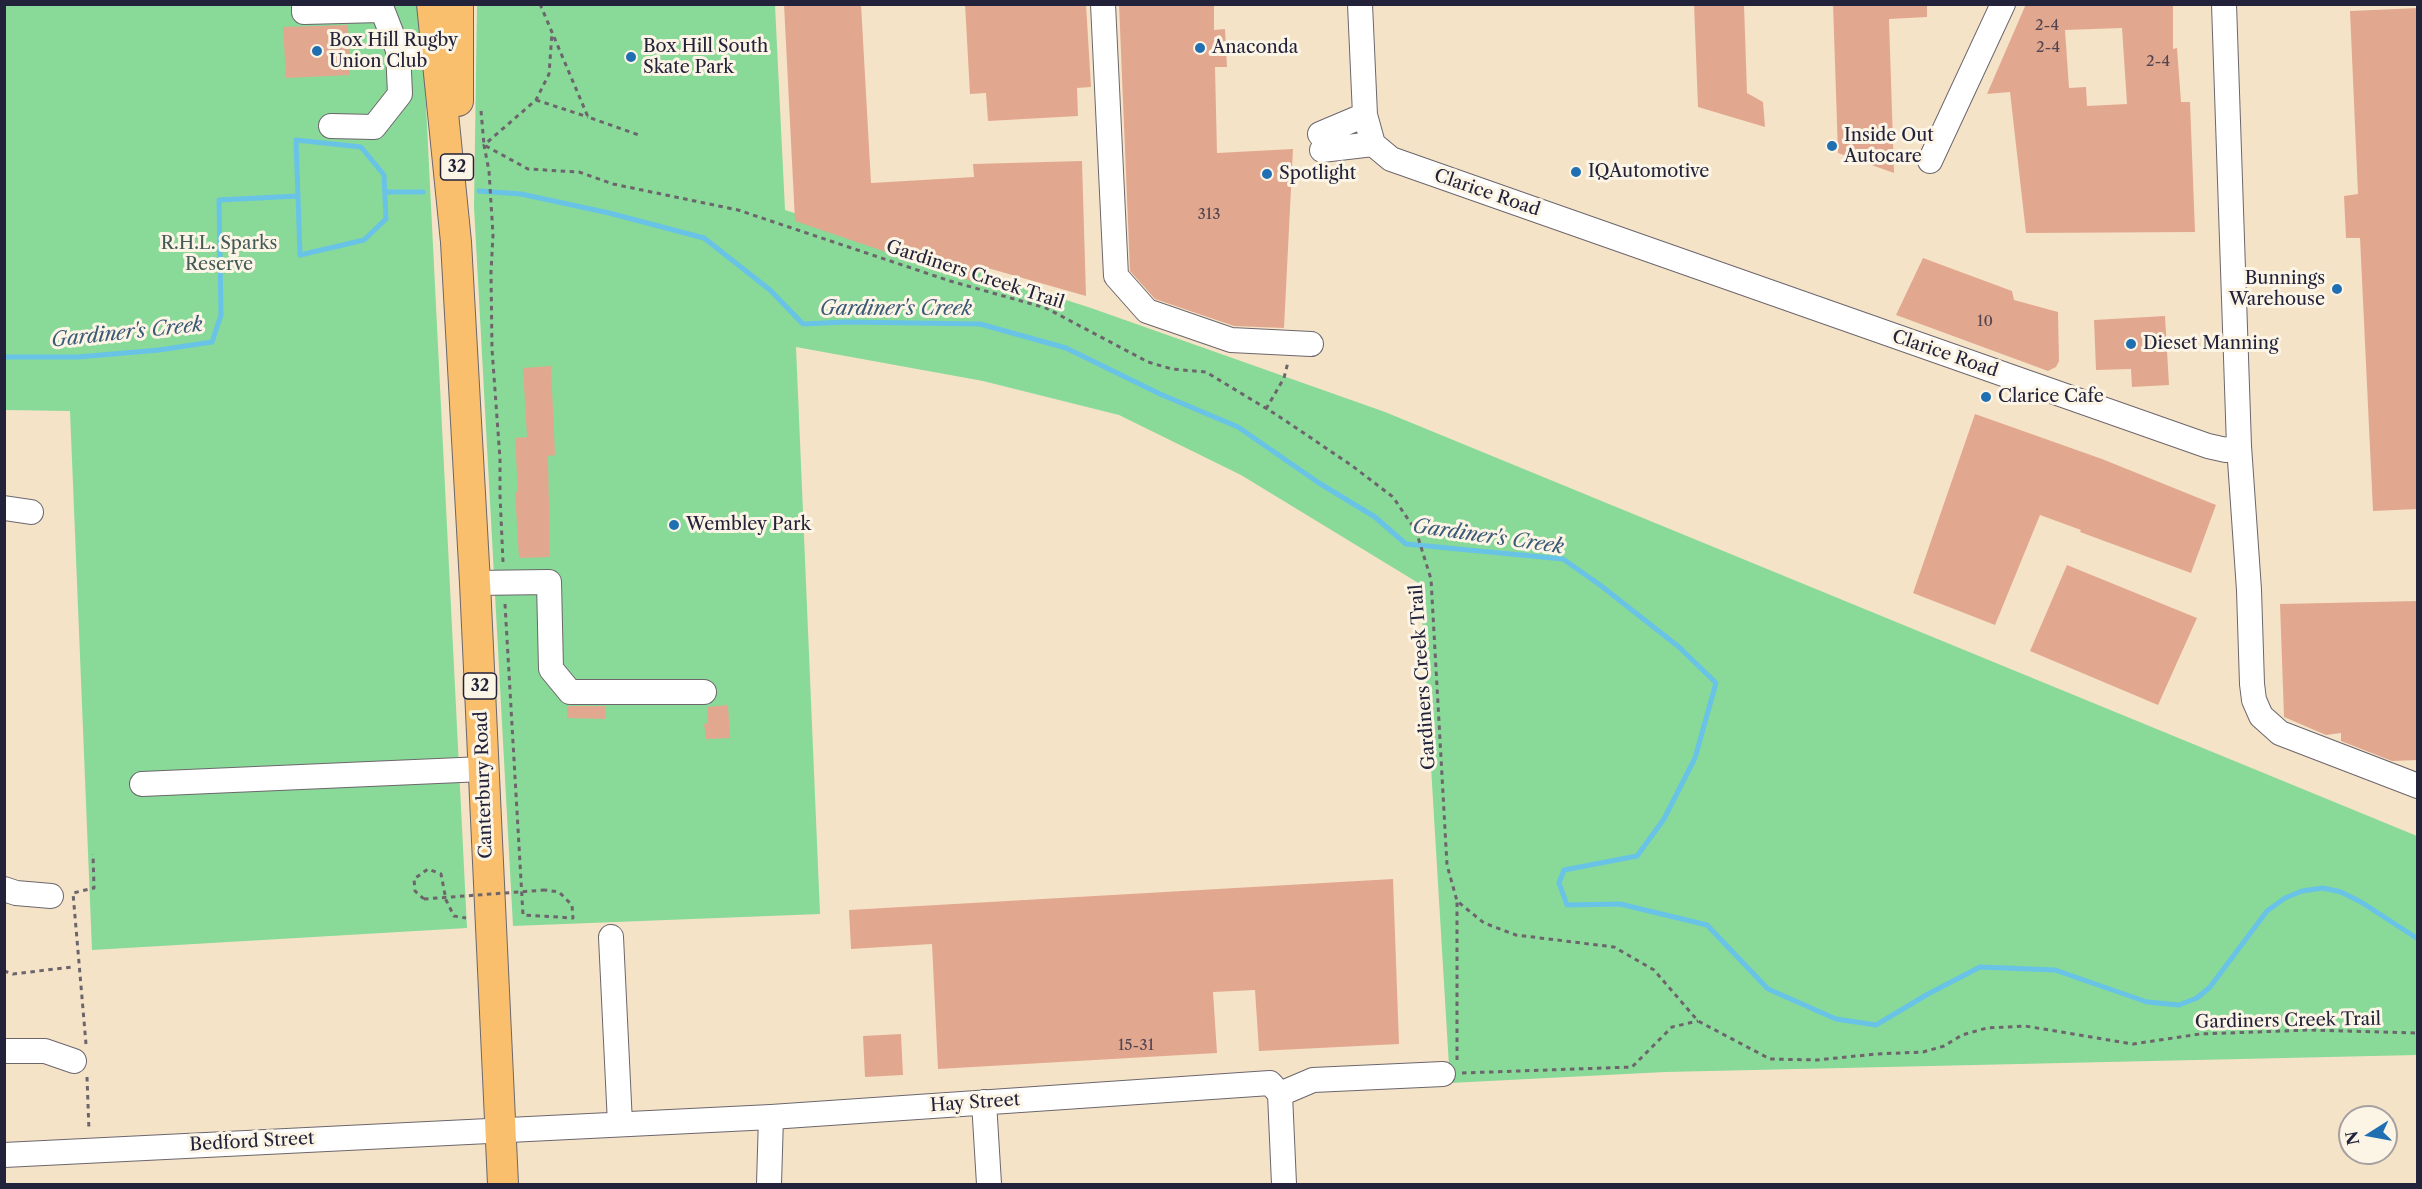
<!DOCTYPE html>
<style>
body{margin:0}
#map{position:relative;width:2422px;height:1189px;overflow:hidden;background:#f5e3c8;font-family:"Libre Caslon Text",serif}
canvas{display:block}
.frame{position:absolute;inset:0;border:6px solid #22223b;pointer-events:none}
.north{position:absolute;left:2338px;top:1105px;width:60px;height:60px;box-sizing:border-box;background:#fcf5e5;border:2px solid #a5a1a1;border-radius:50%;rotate:259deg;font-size:16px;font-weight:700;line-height:24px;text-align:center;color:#22223b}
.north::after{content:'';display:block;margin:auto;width:21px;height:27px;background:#1f6fb2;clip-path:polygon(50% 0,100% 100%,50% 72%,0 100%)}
</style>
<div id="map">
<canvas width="2422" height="1189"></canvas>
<div class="frame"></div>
<div class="north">N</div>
</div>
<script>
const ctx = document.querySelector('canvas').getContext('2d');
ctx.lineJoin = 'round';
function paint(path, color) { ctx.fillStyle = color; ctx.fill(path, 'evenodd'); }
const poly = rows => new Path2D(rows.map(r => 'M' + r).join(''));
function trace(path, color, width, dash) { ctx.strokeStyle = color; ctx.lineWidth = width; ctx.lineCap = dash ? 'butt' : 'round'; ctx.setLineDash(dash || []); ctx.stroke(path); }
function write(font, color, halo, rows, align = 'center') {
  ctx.font = font + ' "Libre Caslon Text",serif'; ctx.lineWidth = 6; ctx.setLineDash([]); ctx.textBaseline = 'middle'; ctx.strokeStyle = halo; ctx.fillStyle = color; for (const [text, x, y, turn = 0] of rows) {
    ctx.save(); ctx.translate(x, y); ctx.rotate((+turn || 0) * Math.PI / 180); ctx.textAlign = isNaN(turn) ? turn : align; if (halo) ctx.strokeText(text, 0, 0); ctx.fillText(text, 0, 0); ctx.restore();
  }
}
paint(poly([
 [4,5,421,5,467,928,92,950,70,411,5,410],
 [477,5,775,5,785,210,1091,308,1385,412,2417,836,2417,1055,1665,1072,1450,1083,1420,584,1241,475,1119,415,983,381,796,347,820,914,513,926,474,207]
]), '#89d999');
trace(poly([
 [296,140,361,147,384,175,386,219,364,240,300,255,296,140],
 [479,191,521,194,609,213,704,238,770,290,803,324,846,322,980,324,1066,348,1160,394,1238,427,1319,483,1375,517,1406,544,1563,559,1600,585,1679,647,1716,683,1695,758,1664,819,1637,856,1564,870,1559,883,1567,905,1620,904,1707,925,1768,989,1836,1019,1876,1025,1928,994,1980,967,2055,970,2147,1002,2179,1005,2197,998,2210,987,2267,911,2285,898,2302,891,2323,888,2341,892,2361,902,2418,939],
 [385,192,423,192],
 [4,357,78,357,159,350,212,342,221,315,219,200,298,196]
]), '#69c3e6', 5);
paint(poly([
 [784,4,861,4,871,183,974,177,973,164,1082,161,1086,296,977,265,977,283,795,221],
 [965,4,1086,4,1091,87,1077,88,1078,116,988,121,986,93,970,94],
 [1119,4,1214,4,1214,30,1225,29,1227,67,1215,67,1217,153,1293,149,1284,328,1234,326,1155,299,1130,271],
 [1694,4,1744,4,1747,93,1763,102,1765,127,1698,107],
 [1833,4,1927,4,1927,17,1889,19,1894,173,1838,153],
 [2026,4,2173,4,2173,49,2177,48,2181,102,2190,102,2195,232,2026,233,2010,92,1987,94],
 [2122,28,2127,104,2087,106,2086,87,2069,88,2065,30],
 [2418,8,2418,509,2373,511,2360,238,2346,238,2344,196,2358,194,2350,11],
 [348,25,350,75,286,78,283,27],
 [1923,258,2012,291,2014,300,2058,312,2059,361,2056,367,2048,371,1896,315],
 [2165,316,2169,385,2132,387,2131,369,2096,370,2094,320],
 [551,366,555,455,548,456,550,557,519,558,515,492,518,492,515,438,527,437,523,368],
 [1975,414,2102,459,2216,505,2191,573,2080,532,2081,530,2040,515,1995,625,1913,593],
 [2067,565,2197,618,2158,705,2030,651],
 [2418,601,2418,760,2392,761,2341,741,2341,733,2326,735,2284,717,2280,604],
 [728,705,730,738,706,739,704,724,708,723,707,707],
 [567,706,606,706,605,719,567,718],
 [1393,879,1399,1044,1259,1051,1255,990,1213,992,1217,1053,938,1069,932,944,851,949,849,910],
 [901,1034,903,1075,865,1077,863,1036]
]), '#e2a88f');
const minor = poly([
 [304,4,304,12,380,10],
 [1103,4,1116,276,1147,311,1231,340,1311,344],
 [1360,4,1365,115,1373,144,1391,159,2208,446,2226,450,2239,446,2224,4],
 [398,50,436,50],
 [331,126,374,127,400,94,398,50,380,4],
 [1320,134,1365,115],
 [1322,150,1373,144],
 [1930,161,2003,4],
 [2239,446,2249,590,2252,684,2254,700,2261,716,2280,733,2418,786],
 [4,508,31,512],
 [475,583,549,582,551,669,570,692,704,692],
 [142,784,483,769],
 [4,889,16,893,51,896],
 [611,937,620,1124],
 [4,1051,45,1051,74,1061],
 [1280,1094,1313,1080,1443,1074],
 [1280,1094,1284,1184],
 [984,1102,989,1184],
 [4,1155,771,1117,1270,1083,1280,1094],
 [769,1184,771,1117]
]);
const major = poly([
 [432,4,456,242,475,583,503,1184],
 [458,101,458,4]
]);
trace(minor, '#6c666c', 26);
trace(major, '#6c666c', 32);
trace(poly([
 [540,4,588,117,639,135],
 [536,100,588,117],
 [481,111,484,145,528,169,579,172,613,184,738,210,950,281,1046,308,1148,362,1172,369,1206,372,1277,415,1351,465,1393,497,1416,531,1431,579,1447,865,1457,901,1484,923,1516,935,1614,947,1654,970,1698,1021,1770,1059,1817,1060,1876,1054,1923,1052,1944,1046,1962,1035,1987,1028,2025,1026,2133,1044,2200,1034,2309,1030,2418,1033],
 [1266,409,1284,378,1288,362],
 [503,562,500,495,500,459,492,349,491,272,493,235,489,171,484,145,536,100,549,74,552,33],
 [505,604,523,915,573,918,572,905,559,892,545,890],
 [424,899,415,891,414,879,428,869,441,874,446,900,454,916,466,918],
 [4,971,13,974,72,967],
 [86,1044,73,893,94,888,93,854],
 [1457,1060,1457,901],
 [1462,1073,1632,1067,1672,1027,1698,1021],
 [87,1077,89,1131]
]), '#6c666c', 3, [4.5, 4.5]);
trace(minor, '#fff', 24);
trace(major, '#f9bf6d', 30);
trace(poly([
 [424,899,545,890]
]), '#6c666c', 3, [4.5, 4.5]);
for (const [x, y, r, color] of [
 [1200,48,6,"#1f6fb2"],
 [317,51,6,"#1f6fb2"],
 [631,57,6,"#1f6fb2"],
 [1832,146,6,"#1f6fb2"],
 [1576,172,6,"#1f6fb2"],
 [1267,174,6,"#1f6fb2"],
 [2337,289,6,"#1f6fb2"],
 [2131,344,6,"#1f6fb2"],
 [1986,397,6,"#1f6fb2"],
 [674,525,6,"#1f6fb2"]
]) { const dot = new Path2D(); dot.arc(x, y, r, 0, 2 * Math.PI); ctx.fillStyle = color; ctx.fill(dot); trace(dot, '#fcf5e5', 2); }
write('15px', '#524450', null, [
 ["2-4",2047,26],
 ["2-4",2048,48],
 ["2-4",2158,62],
 ["313",1209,215],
 ["10",1985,322],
 ["15-31",1136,1046]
]);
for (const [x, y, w] of [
 [457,167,33],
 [480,686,33]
]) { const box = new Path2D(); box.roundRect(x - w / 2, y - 13, w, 26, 4.5); ctx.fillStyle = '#fcf5e5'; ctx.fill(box); trace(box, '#22223b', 1.5); }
write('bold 16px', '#22223b', null, [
 ["32",457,167],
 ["32",480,686]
]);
write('18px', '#22223b', '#fcf5e5', [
 ["Box Hill Rugby",329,41],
 ["Union Club",329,62],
 ["Box Hill South",643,47],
 ["Skate Park",643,68],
 ["Anaconda",1212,48],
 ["Inside Out",1844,136],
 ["Autocare",1844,157],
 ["IQAutomotive",1588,172],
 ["Spotlight",1279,174],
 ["Bunnings",2325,279,"right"],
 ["Warehouse",2325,300,"right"],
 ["Dieset Manning",2143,344],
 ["Clarice Cafe",1998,397],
 ["Wembley Park",686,525]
], 'left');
write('18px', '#22223b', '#fcf5e5', [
 ["Clarice Road",1487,193,19],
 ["Gardiners Creek Trail",975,275,18],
 ["Clarice Road",1945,354,19],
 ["Gardiners Creek Trail",1423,677,-94],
 ["Canterbury Road",484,785,-92],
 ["Gardiners Creek Trail",2288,1021,-1],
 ["Hay Street",975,1103,-4],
 ["Bedford Street",252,1142,-3]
]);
write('18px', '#415957', '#fcf5e5', [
 ["R.H.L. Sparks",219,244],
 ["Reserve",219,265]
]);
write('italic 20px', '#3b5a77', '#fcf5e5', [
 ["Gardiner's Creek",896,309],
 ["Gardiner's Creek",127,333,-6],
 ["Gardiner's Creek",1488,537,8]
]);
</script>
